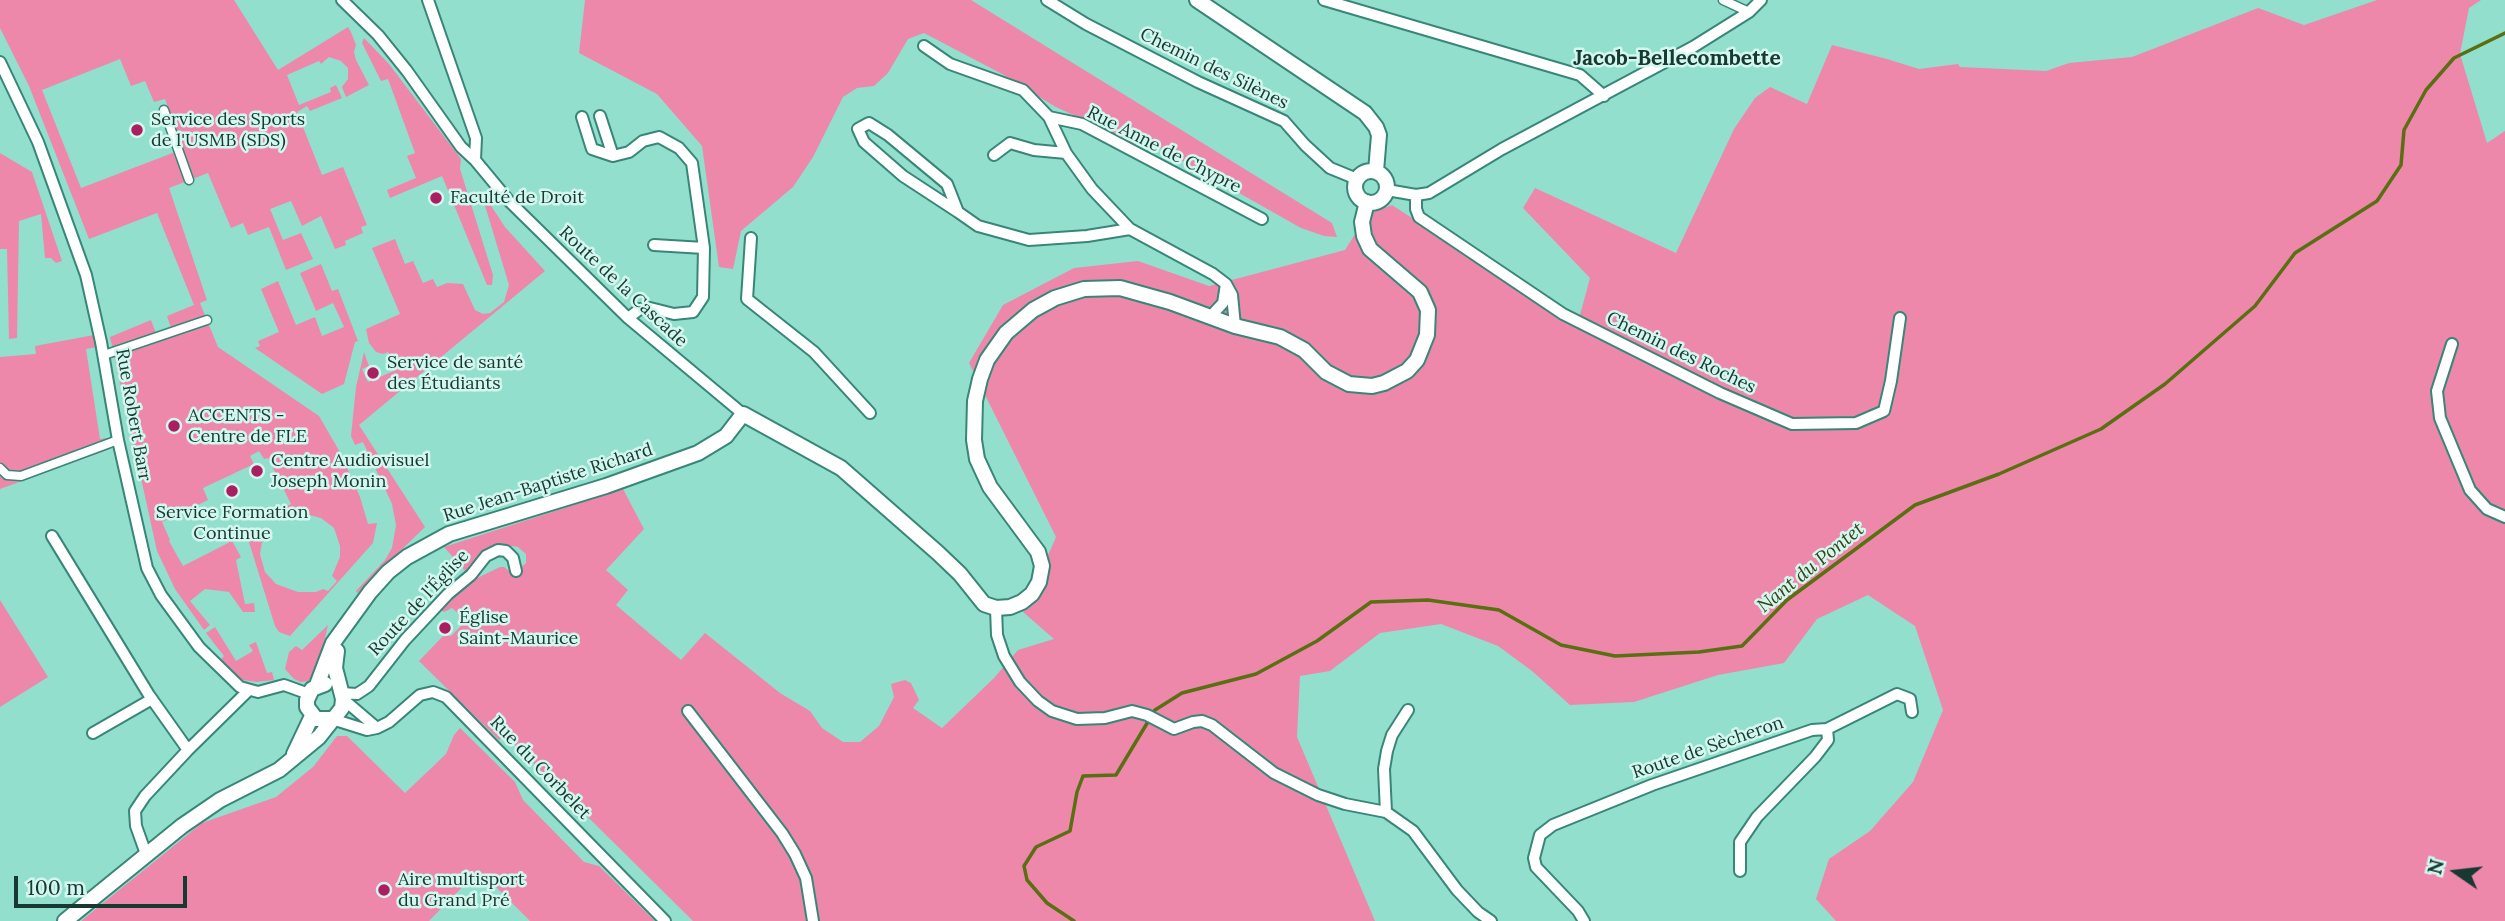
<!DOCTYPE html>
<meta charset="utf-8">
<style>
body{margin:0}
#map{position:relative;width:2505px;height:921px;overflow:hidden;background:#92dfce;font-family:Lora,serif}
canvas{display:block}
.north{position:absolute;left:2421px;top:837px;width:70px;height:70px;-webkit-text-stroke:5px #d2f7ee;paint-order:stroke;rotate:284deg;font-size:19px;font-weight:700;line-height:28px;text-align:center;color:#183832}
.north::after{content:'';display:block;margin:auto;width:24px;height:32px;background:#183832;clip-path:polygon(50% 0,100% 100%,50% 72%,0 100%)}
.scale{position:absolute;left:14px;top:876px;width:173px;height:32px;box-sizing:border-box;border:4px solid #183832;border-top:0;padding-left:9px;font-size:21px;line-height:24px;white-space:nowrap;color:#183832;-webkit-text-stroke:5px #d2f7ee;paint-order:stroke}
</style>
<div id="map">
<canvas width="2505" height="921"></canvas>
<div class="north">N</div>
<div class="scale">100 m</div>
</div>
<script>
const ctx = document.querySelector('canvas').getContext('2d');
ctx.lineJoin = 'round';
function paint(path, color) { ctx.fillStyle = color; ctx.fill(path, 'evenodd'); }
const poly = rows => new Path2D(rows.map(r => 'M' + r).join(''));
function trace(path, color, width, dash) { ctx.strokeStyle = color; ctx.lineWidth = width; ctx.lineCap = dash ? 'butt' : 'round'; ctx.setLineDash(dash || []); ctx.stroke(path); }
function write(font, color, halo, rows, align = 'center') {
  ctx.font = font + ' Lora,serif'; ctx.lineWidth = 5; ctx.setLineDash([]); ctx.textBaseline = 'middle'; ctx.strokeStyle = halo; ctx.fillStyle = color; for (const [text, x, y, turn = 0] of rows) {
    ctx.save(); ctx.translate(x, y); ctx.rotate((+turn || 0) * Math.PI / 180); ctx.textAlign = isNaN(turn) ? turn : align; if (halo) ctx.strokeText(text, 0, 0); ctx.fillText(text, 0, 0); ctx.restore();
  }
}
paint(poly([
 [0,0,234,0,278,70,348,27,351,32,356,45,354,52,356,60,369,85,346,97,342,87,348,79,348,68,341,61,329,57,321,64,319,61,287,75,299,105,331,92,330,88,336,85,342,98,310,111,307,106,297,112,322,175,343,167,367,225,361,227,363,233,345,241,346,245,335,249,321,216,302,226,291,201,270,209,283,240,301,233,313,259,286,270,269,227,248,235,243,223,231,228,208,173,169,188,207,300,200,303,218,347,319,416,341,454,360,497,368,524,377,523,373,543,290,636,279,632,275,626,248,539,264,529,260,554,265,572,276,584,298,592,316,592,323,589,328,591,337,581,332,576,340,557,340,546,334,528,321,518,298,512,282,517,278,511,291,504,268,458,264,459,259,451,250,456,254,464,203,488,208,500,162,522,170,540,169,541,183,566,232,541,241,557,236,560,245,604,254,603,255,612,243,612,229,592,205,589,190,601,210,625,204,630,175,589,157,551,110,337,151,320,157,336,172,331,167,316,194,305,157,213,89,239,29,86,0,28],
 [120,59,131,86,145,81,154,102,165,99,183,149,81,188,42,90],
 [585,0,971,0,1332,223,1337,237,1324,236,1301,228,1156,146,1135,144,1054,106,1002,74,924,33,908,39,888,73,874,86,857,88,843,97,813,157,793,187,741,231,733,269,719,267,702,146,657,94,579,53],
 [2377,0,2481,0,2469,8,2460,54,2487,143,2505,131,2505,921,1836,921,1816,899,1829,859,1870,831,1913,782,1943,710,1915,626,1868,595,1817,619,1784,663,1718,675,1634,702,1570,705,1532,671,1498,646,1441,624,1380,633,1330,671,1300,676,1297,737,1375,921,693,921,505,735,499,740,419,661,444,635,451,636,465,622,460,616,458,618,459,614,452,608,444,612,439,609,473,580,500,567,504,567,513,574,526,563,526,554,518,547,500,544,484,551,467,573,444,547,623,489,644,529,606,570,628,590,616,605,681,660,705,633,780,693,810,711,822,728,843,742,860,742,879,726,894,697,891,684,905,680,911,683,919,700,913,708,942,728,994,678,1018,650,1054,639,1023,612,1056,537,969,363,1003,305,1074,268,1138,261,1209,286,1345,250,1367,215,1392,205,1577,326,1590,278,1523,208,1535,188,1676,253,1734,129,1755,98,1770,87,1807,104,1832,45,1887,59,1919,69,1958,64,1960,67,2046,71,2069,63,2132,57,2258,8,2304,25],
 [364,38,389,64,461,159,460,169,493,275,492,285,487,285,442,176,390,198,387,190,416,178,407,156,415,153,388,79,381,81,362,43],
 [0,153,32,172,62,261,56,263,51,258,45,258,41,214,19,221,17,338,9,339,7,249,0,249],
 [480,189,505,227,545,271,359,425,425,527,357,593,356,591,385,560,392,548,396,525,392,504,363,442,355,445,351,436,356,387,364,352,369,366,362,369,368,382,403,367,397,354,391,357,388,352,383,354,376,352,369,343,366,329,400,314,372,248,395,239,405,264,413,261,423,283,433,279,437,287,447,283,463,284,475,310,483,314,490,313,504,302,509,285],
 [321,264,332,291,338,289,358,341,355,342,344,384,322,394,255,348,260,346,258,341,279,332,261,289,278,281,296,325,315,317,322,336,344,327,333,303,316,311,300,273],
 [94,335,97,347,86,349,100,439,108,438,110,449,0,489,0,357,36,354,35,346],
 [0,600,48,677,0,707],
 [328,625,317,673,308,681,301,682,294,679,285,669,289,652,296,646,302,650],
 [215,627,236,661,253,651,249,645,256,642,267,673,272,672,274,680,256,682,243,680,234,675,220,660,224,656,206,633],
 [460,728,515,782,523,800,584,862,599,866,655,921,530,921,479,870,429,921,81,921,202,823,276,797,313,767,337,736,347,736,405,793,446,754,454,735]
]), '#ed88ab');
trace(poly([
 [1074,921,1047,903,1027,880,1024,866,1036,847,1070,831,1077,792,1083,776,1116,775,1155,710,1182,693,1256,674,1317,641,1371,602,1428,600,1499,610,1561,645,1615,656,1699,652,1742,646,1787,600,1915,505,1999,474,2101,429,2165,384,2255,306,2295,253,2377,201,2401,165,2404,130,2426,90,2454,58,2505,33]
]), '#596f11', 3.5);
const pedestrian = poly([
 [1723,0,1749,12],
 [164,110,189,180],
 [104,355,207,320],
 [0,468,7,475,21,476,118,440]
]);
const minor = poly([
 [342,0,378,35,407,71,461,147,475,160,509,201,628,318,743,414],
 [428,0,476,138,475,160],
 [1047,0,1086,24,1198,82,1284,121,1305,145,1330,168,1357,179],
 [1324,0,1580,75,1604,96],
 [924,46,950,64,1023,90,1049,117,1066,153,1092,189,1130,229,1213,274,1226,284,1232,295,1235,326],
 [0,62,38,142,86,275,101,342,118,440,147,568,161,595,199,647,240,687,258,692,284,685,309,694],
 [600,116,613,156],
 [582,117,592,149,613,156,629,152,643,141,659,137,679,148,692,163,704,248,703,297,693,312,674,314,650,308,640,309,628,318],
 [1049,117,1082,124,1262,219],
 [994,155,1010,143,1034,150,1066,153],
 [1387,190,1416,195,1429,193,1502,149,1693,47,1749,12,1761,0],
 [1416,195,1416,209,1419,217,1563,314,1720,393,1792,424,1856,423,1884,411,1891,381,1900,318],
 [958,212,903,176,864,142,858,129,869,123,888,135,947,184,958,212,978,226,1029,240,1087,236,1130,229],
 [751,238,747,299,814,352,870,413],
 [654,245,704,248],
 [1209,318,1223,303,1226,284],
 [2452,344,2437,391,2440,418,2470,490,2487,509,2505,517],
 [52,536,149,695,188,750,145,796,135,811,136,826,146,854],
 [996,608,997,635,1004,656,1020,682,1038,701,1052,711,1077,719,1105,718,1132,711,1147,715,1174,729,1193,722,1202,721,1212,725,1274,773,1318,795,1345,804,1386,812,1413,831,1457,890,1478,912,1491,921],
 [341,693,357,694,369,686,405,640,448,594,471,575,486,556,498,550,506,551,513,558,516,571],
 [343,699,377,728],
 [688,711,782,833,795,854,806,878,813,921],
 [332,719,367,730,377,728,389,722,420,695,433,692,446,697,665,921],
 [1827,729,1897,694,1910,699,1912,712],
 [93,733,152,699],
 [188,750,249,690],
 [1386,812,1384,769,1387,751,1392,735,1408,710],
 [1584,921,1578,911,1536,867,1534,858,1540,835,1553,825,1652,785,1812,730,1827,729,1828,740,1815,757,1757,817,1740,842,1740,871]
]);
const tertiary = poly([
 [1197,0,1365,113,1376,127,1379,135,1376,171],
 '1355 187a16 16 0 1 1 32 0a16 16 0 1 1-32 0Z',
 [325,684,312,689,307,700,307,707,316,719,332,719],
 [317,685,333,643,370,592,388,572,407,557,449,534,606,486,698,453,726,436,743,414,841,468,938,553,960,574,984,604,996,608,1010,607,1022,602,1032,594,1039,582,1042,566,1038,552,990,487,977,459,974,440,975,401,980,379,987,360,1006,333,1033,310,1055,298,1084,289,1120,288,1170,302,1235,326,1280,337,1304,350,1326,372,1349,384,1372,386,1384,383,1407,371,1417,360,1427,335,1428,310,1420,292,1370,249,1364,236,1362,222,1367,202],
 [294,754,312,716],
 [65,921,182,826,220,800,279,770,319,737,342,708,343,699,335,668,337,651]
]);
trace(pedestrian, '#388677', 11);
trace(minor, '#388677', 14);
trace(tertiary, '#388677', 18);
trace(pedestrian, '#fff', 8);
trace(minor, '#fff', 10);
trace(tertiary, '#fff', 14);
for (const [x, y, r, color] of [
 [137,130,7,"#aa1f60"],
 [436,198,7,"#aa1f60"],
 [373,373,7,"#aa1f60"],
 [174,426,7,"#aa1f60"],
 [257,471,7,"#aa1f60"],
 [232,491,7,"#aa1f60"],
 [445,628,7,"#aa1f60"],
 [384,890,7,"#aa1f60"]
]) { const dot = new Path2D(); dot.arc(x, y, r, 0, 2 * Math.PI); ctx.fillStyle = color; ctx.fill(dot); trace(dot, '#d2f7ee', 2.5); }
write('18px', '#183832', '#d2f7ee', [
 ["Chemin des Silènes",1214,69,26],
 ["Rue Anne de Chypre",1164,150,27],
 ["Route de la Cascade",623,287,43],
 ["Chemin des Roches",1681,353,26],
 ["Rue Robert Barr",133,415,80],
 ["Rue Jean-Baptiste Richard",548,483,-18],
 ["Route de l'Église",419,603,-47],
 ["Route de Sècheron",1708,748,-19],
 ["Rue du Corbelet",540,768,46]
]);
write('18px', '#183832', '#d2f7ee', [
 ["Service des Sports",151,120],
 ["de l'USMB (SDS)",151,141],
 ["Faculté de Droit",450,198],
 ["Service de santé",387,363],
 ["des Étudiants",387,384],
 ["ACCENTS -",188,416],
 ["Centre de FLE",188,437],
 ["Centre Audiovisuel",271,461],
 ["Joseph Monin",271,482],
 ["Service Formation",232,513,"center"],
 ["Continue",232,534,"center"],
 ["Église",459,618],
 ["Saint-Maurice",459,639],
 ["Aire multisport",398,880],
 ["du Grand Pré",398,901]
], 'left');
write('italic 19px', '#3a4215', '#d2f7ee', [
 ["Nant du Pontet",1811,568,-39]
]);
write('bold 21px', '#183832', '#d2f7ee', [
 ["Jacob-Bellecombette",1677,59]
]);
</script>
